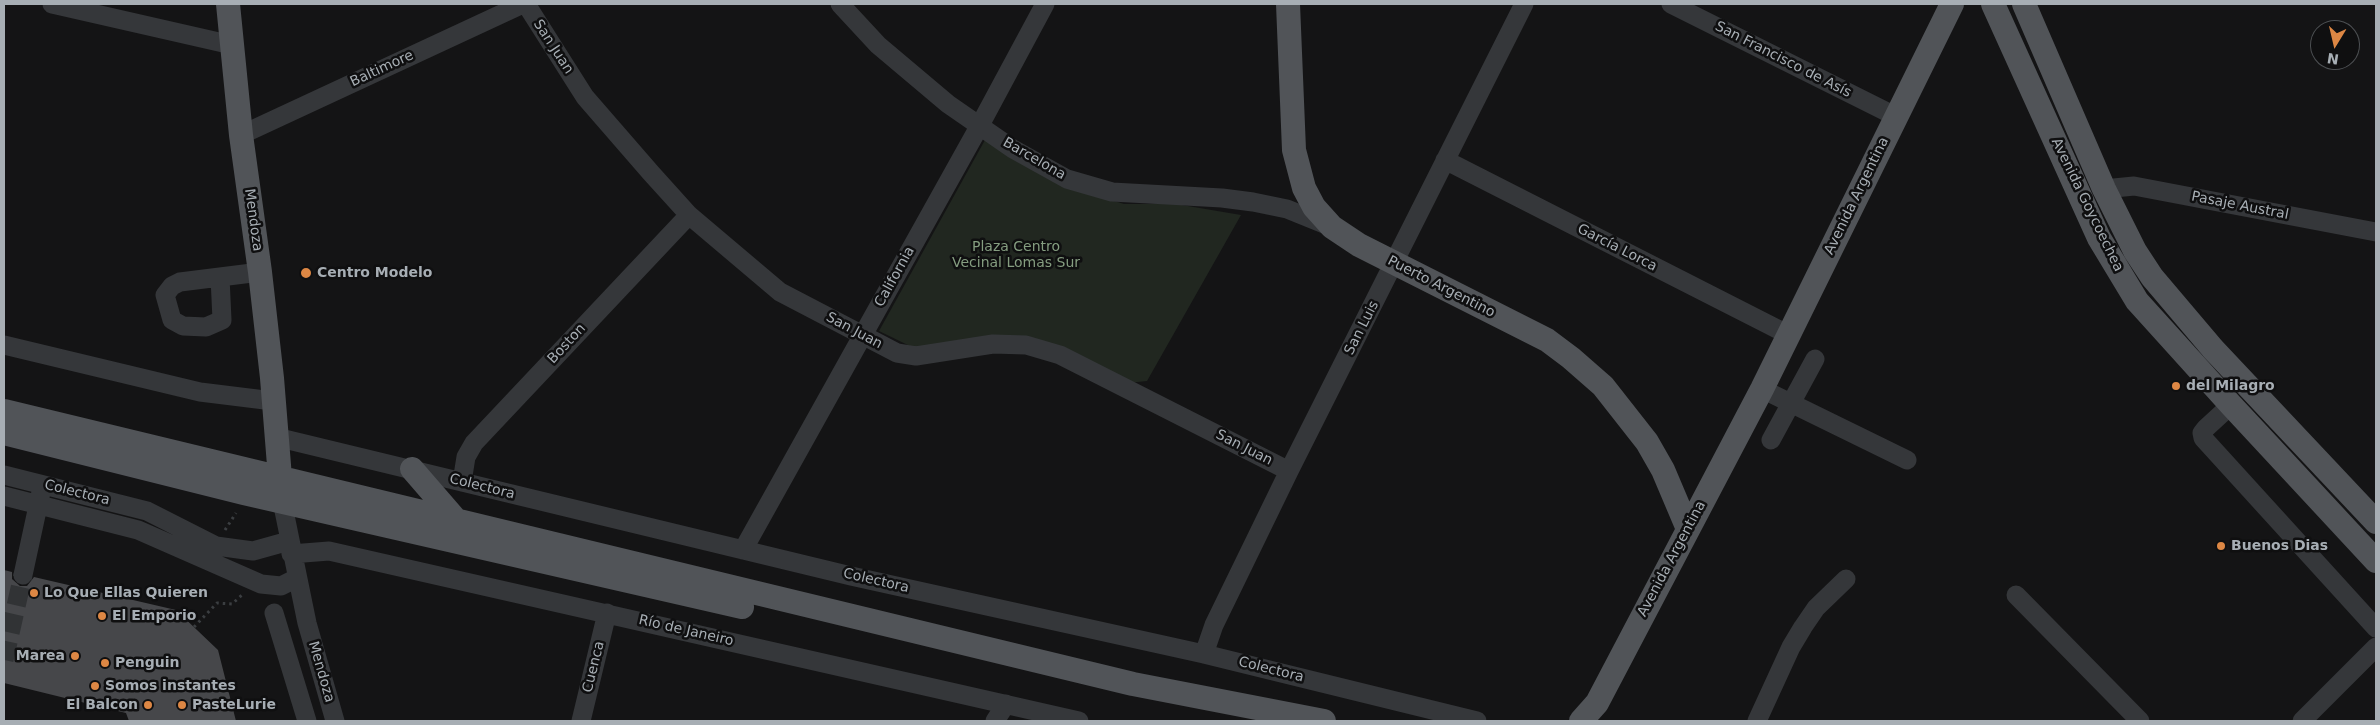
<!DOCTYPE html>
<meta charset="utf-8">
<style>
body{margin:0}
#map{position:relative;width:2380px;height:725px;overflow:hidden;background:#141415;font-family:"DejaVu Sans",sans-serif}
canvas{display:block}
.frame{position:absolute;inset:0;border:5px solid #a7aeb4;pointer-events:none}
.north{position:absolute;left:2310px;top:20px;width:50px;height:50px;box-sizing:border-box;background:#0f0f10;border:1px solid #4c4f52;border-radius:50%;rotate:189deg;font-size:14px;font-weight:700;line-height:20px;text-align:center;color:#a7aeb4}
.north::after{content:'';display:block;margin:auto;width:18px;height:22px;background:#dd8744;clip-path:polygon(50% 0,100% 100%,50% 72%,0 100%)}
</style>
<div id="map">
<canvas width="2380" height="725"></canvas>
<div class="frame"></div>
<div class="north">N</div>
</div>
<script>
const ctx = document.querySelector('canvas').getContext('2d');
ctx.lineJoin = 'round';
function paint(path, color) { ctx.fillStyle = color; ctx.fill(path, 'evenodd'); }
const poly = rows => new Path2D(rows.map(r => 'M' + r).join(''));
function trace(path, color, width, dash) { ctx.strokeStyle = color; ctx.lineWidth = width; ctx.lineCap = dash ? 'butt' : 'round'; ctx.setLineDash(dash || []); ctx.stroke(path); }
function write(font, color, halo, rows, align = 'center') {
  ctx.font = font + ' "DejaVu Sans",sans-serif'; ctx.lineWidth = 5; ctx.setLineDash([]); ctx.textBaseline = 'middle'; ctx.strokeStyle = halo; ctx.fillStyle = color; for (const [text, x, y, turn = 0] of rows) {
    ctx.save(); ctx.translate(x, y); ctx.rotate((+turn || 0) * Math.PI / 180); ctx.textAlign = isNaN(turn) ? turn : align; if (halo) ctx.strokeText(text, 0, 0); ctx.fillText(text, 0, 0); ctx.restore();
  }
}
paint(poly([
 [985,140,1059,184,1124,204,1176,204,1241,215,1147,381,1128,383,1026,338,914,348,879,331]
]), '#212720');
paint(poly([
 [4,570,12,572,12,579,20,586,27,586,34,577,176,610,218,650,236,721,129,721,126,713,4,683]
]), '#46474a');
trace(poly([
 [4,660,23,575]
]), '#313335', 19, [19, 9]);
trace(poly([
 [225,530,236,513],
 [194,627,217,603,232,604,242,595]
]), '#3b3e41', 3, [2.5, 4]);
trace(poly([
 [52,4,232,45],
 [526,4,585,97,651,173,689,215,780,292,897,353,916,356,993,344,1026,345,1060,355,1289,471],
 [840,4,878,45,948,104,1013,149,1067,179,1112,192,1222,198,1253,202,1287,209,1329,226],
 [1671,4,1895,116],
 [241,135,523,4],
 [1445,160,1789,335],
 [2104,189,2134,186,2376,232],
 [220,277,222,320,206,327,183,326,172,320,165,295,172,286,180,282,260,272],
 [4,345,200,392,273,401],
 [1762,389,1907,460],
 [2231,405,2206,428,2202,433,2203,438,2376,628],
 [276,437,851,576,1204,654,1477,721],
 [1771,440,1815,359],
 [4,475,147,511,216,546,253,551,289,541],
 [462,482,466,457,474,443,689,215],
 [4,496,138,530,261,584,281,586,297,578],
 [282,501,307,623,335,721],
 [743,550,980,125,1045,4],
 [291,554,329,551,1079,721],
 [23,575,41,492],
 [2016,595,2140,721],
 [274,613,307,721],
 [1204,654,1214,625,1289,471,1524,4],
 [581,721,607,613],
 [995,721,1006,704],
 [1757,721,1791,647,1803,627,1816,608,1846,579],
 [2302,721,2376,647]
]), '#35373a', 19);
trace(poly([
 [228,4,241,135,260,272,272,378,281,490],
 [1288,4,1294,150,1304,188,1314,207,1332,227,1359,245,1547,340,1571,358,1603,386,1647,442,1663,470,1688,529],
 [1993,4,2099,238,2137,301,2231,405,2376,561],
 [2024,4,2104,189,2135,251,2152,277,2213,349,2376,522],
 [4,411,1133,684,1324,721],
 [4,433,244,493,742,607],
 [412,469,457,521],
 [1581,721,1597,703,1762,389,1952,4]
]), '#515458', 24);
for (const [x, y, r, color] of [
 [306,273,6,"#dd8744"],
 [2176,386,5,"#dd8744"],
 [2221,546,5,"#dd8744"],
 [34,593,5,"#dd8744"],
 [102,616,5,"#dd8744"],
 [75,656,5,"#dd8744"],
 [105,663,5,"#dd8744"],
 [95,686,5,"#dd8744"],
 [148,705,5,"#dd8744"],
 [182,705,5,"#dd8744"]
]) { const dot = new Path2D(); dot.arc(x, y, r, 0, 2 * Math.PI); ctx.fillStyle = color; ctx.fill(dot); trace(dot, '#0f0f10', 2); }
write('14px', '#a7aeb4', '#0f0f10', [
 ["San Juan",553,47,57],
 ["San Francisco de Asís",1783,60,27],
 ["Baltimore",382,69,-25],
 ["Barcelona",1034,159,30],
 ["Avenida Argentina",1857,196,-64],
 ["Avenida Goycoechea",2087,205,64],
 ["Pasaje Austral",2240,206,11],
 ["Mendoza",253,220,82],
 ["García Lorca",1617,248,27],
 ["California",895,277,-61],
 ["Puerto Argentino",1441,287,27],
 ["San Luis",1362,328,-63],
 ["San Juan",854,331,28],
 ["Boston",567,344,-47],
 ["San Juan",1244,448,27],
 ["Colectora",482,487,14],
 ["Colectora",77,493,14],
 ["Avenida Argentina",1672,559,-62],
 ["Colectora",876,581,13],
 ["Río de Janeiro",686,631,13],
 ["Cuenca",594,667,-76],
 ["Colectora",1271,670,14],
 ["Mendoza",321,672,74]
]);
write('14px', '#859d80', '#0f0f10', [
 ["Plaza Centro",1016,247],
 ["Vecinal Lomas Sur",1016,263]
]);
write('bold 14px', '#a7aeb4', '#0f0f10', [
 ["Centro Modelo",317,273],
 ["del Milagro",2186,386],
 ["Buenos Dias",2231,546],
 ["Lo Que Ellas Quieren",44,593],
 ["El Emporio",112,616],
 ["Marea",65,656,"right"],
 ["Penguin",115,663],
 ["Somos instantes",105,686],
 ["El Balcon",138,705,"right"],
 ["PasteLurie",192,705]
], 'left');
</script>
